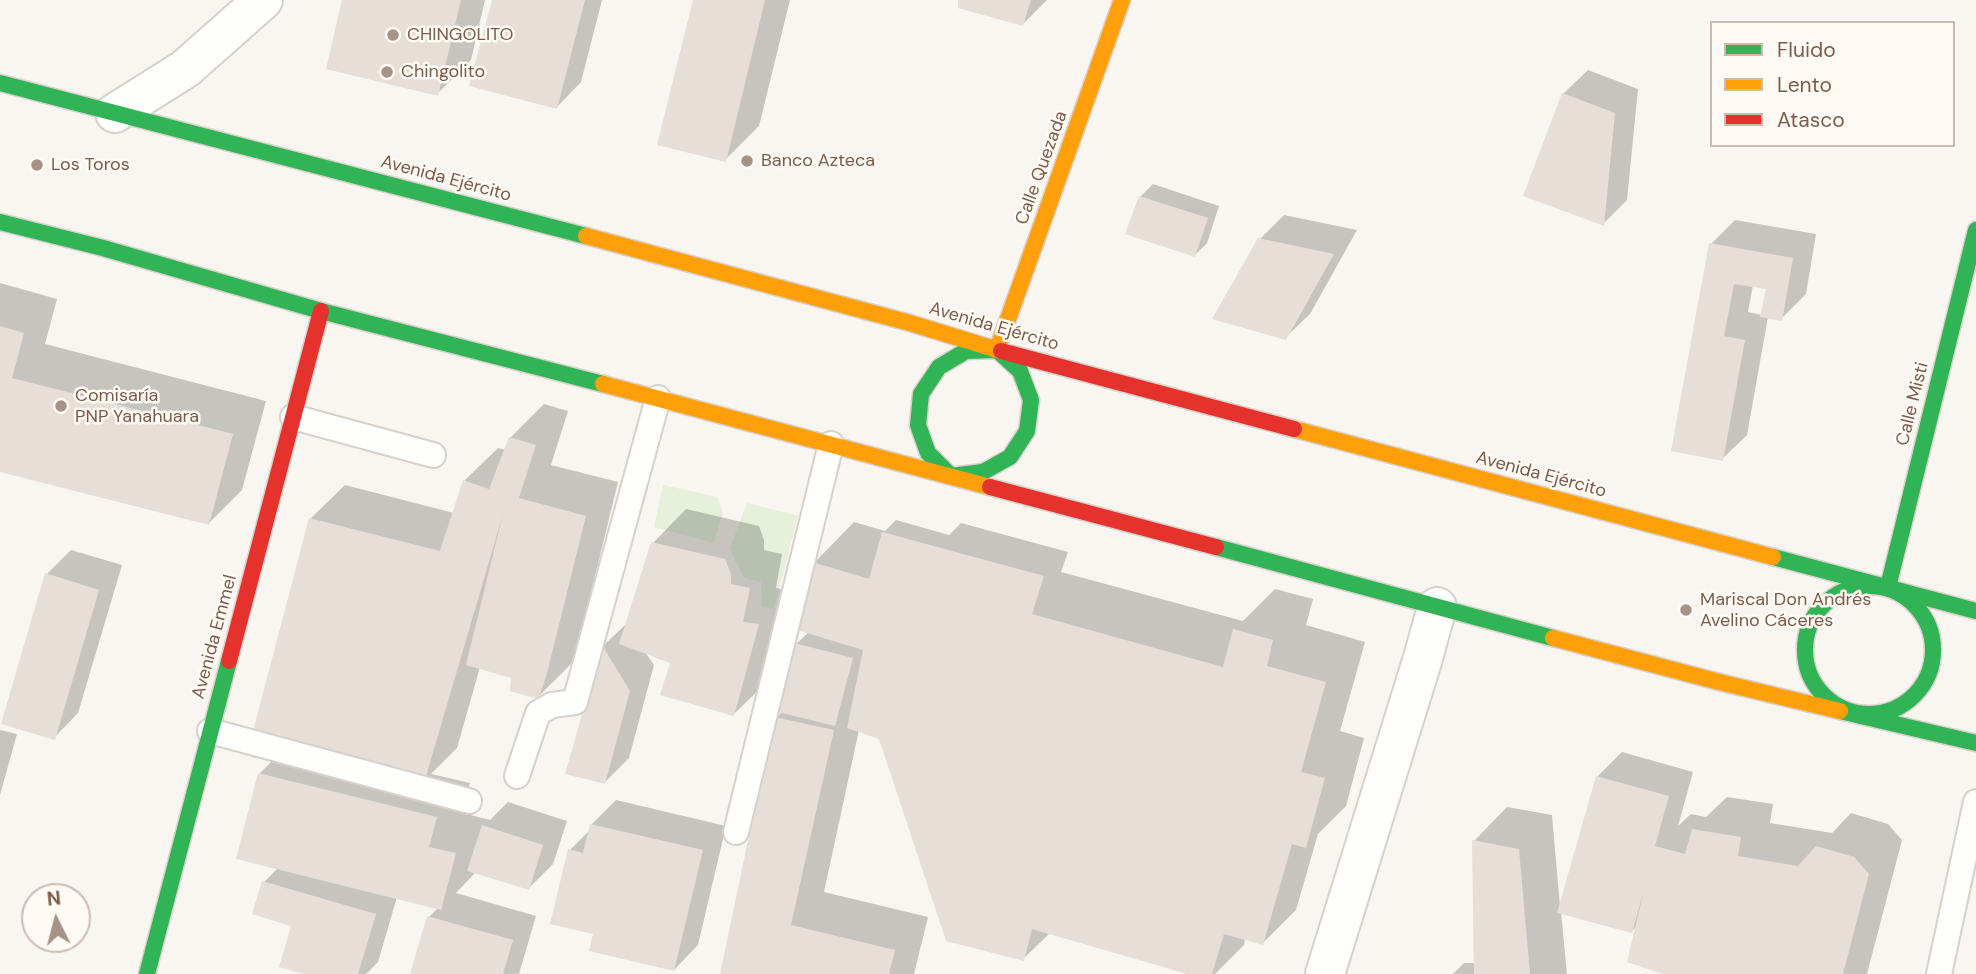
<!DOCTYPE html>
<meta charset="utf-8">
<style>
body{margin:0}
#map{position:relative;width:1976px;height:974px;overflow:hidden;background:#f9f5f0;font-family:"DM Sans",sans-serif}
canvas{display:block}
.legend{position:absolute;left:1710px;top:21px;width:245px;height:126px;box-sizing:border-box;background:#fffaf3;border:2px solid #cabbb1;margin:0;padding:9px 12px;list-style:none;font-size:21px;color:#7a5c4d}
.legend li{display:flex;align-items:center;gap:14px;height:35px}
.legend b{width:35px;border:2px solid #cabbb1}
.north{position:absolute;left:21px;top:883px;width:70px;height:70px;box-sizing:border-box;background:#fffaf3;border:2px solid #cabbb1;border-radius:50%;rotate:354deg;font-size:19px;font-weight:700;line-height:28px;text-align:center;color:#7a5c4d}
.north::after{content:'';display:block;margin:auto;width:24px;height:32px;background:#a69286;clip-path:polygon(50% 0,100% 100%,50% 72%,0 100%)}
</style>
<div id="map">
<canvas width="1976" height="974"></canvas>
<ul class="legend">
<li><b style="height:9px;background:#30b455"></b>Fluido</li>
<li><b style="height:9px;background:#ff9f0a"></b>Lento</li>
<li><b style="height:9px;background:#e5322d"></b>Atasco</li>
</ul>
<div class="north">N</div>
</div>
<script>
const ctx = document.querySelector('canvas').getContext('2d');
ctx.lineJoin = 'round';
function paint(path, color) { ctx.fillStyle = color; ctx.fill(path, 'evenodd'); }
const poly = rows => new Path2D(rows.map(r => 'M' + r).join(''));
function trace(path, color, width, dash) { ctx.strokeStyle = color; ctx.lineWidth = width; ctx.lineCap = dash ? 'butt' : 'round'; ctx.setLineDash(dash || []); ctx.stroke(path); }
function write(font, color, halo, rows, align = 'center') {
  ctx.font = font + ' "DM Sans",sans-serif'; ctx.lineWidth = 5; ctx.setLineDash([]); ctx.textBaseline = 'middle'; ctx.strokeStyle = halo; ctx.fillStyle = color; for (const [text, x, y, turn = 0] of rows) {
    ctx.save(); ctx.translate(x, y); ctx.rotate((+turn || 0) * Math.PI / 180); ctx.textAlign = isNaN(turn) ? turn : align; if (halo) ctx.strokeText(text, 0, 0); ctx.fillText(text, 0, 0); ctx.restore();
  }
}
paint(poly([
 [663,485,717,497,723,512,714,543,654,527],
 [747,503,798,516,774,609,762,607,761,582,744,578,730,549]
]), '#e7f0db');
paint(poly([
 [344,0,485,0,471,60,437,94],
 [494,0,602,0,581,82,557,107],
 [695,0,790,0,759,126,725,160],
 [959,0,1047,0,1022,25],
 [1588,70,1638,89,1627,200,1603,224,1563,94],
 [1153,184,1219,206,1207,243,1195,255,1140,197],
 [1284,215,1357,230,1310,314,1285,338,1260,239],
 [1735,220,1816,234,1806,294,1781,319,1768,317,1747,435,1722,459,1711,244],
 [1753,285,1768,288,1762,315,1748,312],
 [0,283,57,299,45,344,266,401,242,490,208,524,0,470],
 [544,404,568,411,551,465,618,482,579,642,571,664,538,697,513,677,480,667,457,748,431,774,470,783,462,813,490,820,508,802,567,821,553,864,529,888,475,871,474,874,456,893,536,916,519,974,412,974,429,917,438,908,397,897,378,962,366,974,310,974,294,925,264,882,278,868,238,858,260,773,290,744,254,733,311,518,345,485,454,513,464,481,498,448,506,450,510,438],
 [686,509,759,526,764,540,764,550,782,554,776,588,791,591,768,681,734,714,672,662,645,652,654,665,629,758,605,782,568,773,603,646,627,623,653,543],
 [896,520,949,535,961,523,1068,552,1061,572,1243,621,1275,589,1313,599,1306,625,1365,642,1340,731,1364,738,1346,806,1318,834,1296,910,1263,943,1245,938,1244,945,1215,974,1193,974,1050,933,1023,959,880,737,859,730,824,892,928,917,914,974,721,974,776,718,783,711,796,644,809,632,814,563,854,522,885,531],
 [71,550,122,565,78,713,54,738,47,574],
 [0,730,17,734,0,795],
 [1622,752,1693,772,1678,826,1691,814,1706,817,1727,797,1773,804,1770,823,1832,833,1851,813,1888,824,1902,840,1867,974,1666,974,1638,925,1632,931,1561,912,1567,974,1453,974,1464,963,1476,963,1474,841,1507,807,1552,815,1560,906,1598,776],
 [616,800,726,826,698,945,674,970,570,850,590,830,592,824]
]), '#0003');
paint(poly([
 [342,0,461,0,438,96,326,69],
 [492,0,585,0,557,109,469,86],
 [693,0,765,0,726,162,657,145],
 [958,0,1031,0,1023,26,958,8],
 [1562,93,1615,113,1604,226,1523,196],
 [1139,196,1208,218,1195,257,1125,234],
 [1258,238,1334,254,1286,340,1212,319],
 [1709,243,1793,258,1782,321,1760,317,1766,289,1734,284,1724,336,1745,340,1723,461,1671,451],
 [0,326,24,333,12,378,233,434,209,525,0,472],
 [509,437,536,445,519,498,586,516,546,677,538,699,510,691,511,678,466,665,503,514,424,783,252,735,309,518,440,551,463,480,489,489],
 [882,532,1044,576,1032,614,1223,667,1233,629,1273,640,1267,666,1326,682,1301,772,1325,778,1306,848,1292,844,1263,945,1224,934,1212,974,1187,974,1032,929,1024,961,946,941,879,739,847,728,863,650,797,630,812,562,869,579],
 [651,542,725,559,731,574,731,584,750,588,743,622,759,624,734,716,660,695,670,663,619,644],
 [45,573,99,590,55,740,1,724],
 [794,643,853,658,835,726,778,712],
 [602,645,630,691,605,784,565,774],
 [774,717,834,730,791,925,895,950,889,974,720,974],
 [258,773,437,817,429,847,456,853,441,910,236,859],
 [1596,776,1669,796,1655,846,1685,854,1692,829,1741,837,1738,856,1798,866,1816,846,1854,857,1869,874,1843,974,1663,974,1627,962,1644,890,1632,933,1557,913],
 [590,824,703,850,674,971,589,951,593,934,550,924,568,849,583,853],
 [482,825,543,845,529,890,467,871],
 [1472,840,1519,849,1530,974,1474,974],
 [262,881,376,914,358,974,304,974,279,967,291,926,252,914],
 [427,916,513,940,503,974,410,974]
]), '#e6ded7');
const lane = poly([
 [293,417,433,455],
 [210,731,469,801],
 [517,776,538,713,552,705,575,702,658,398],
 [736,832,831,444],
 [1939,974,1976,802]
]);
const street = poly([
 [115,113,185,69,263,0],
 [1325,974,1423,658,1437,607]
]);
const fast = poly([
 [0,83,586,236],
 [0,222,103,248,321,311,603,384],
 [997,350,1020,371,1031,400,1027,431,1010,457,983,472,951,476,928,453,918,425,921,394,939,367,966,351,997,350],
 [1216,547,1553,638],
 [1773,557,1976,611],
 '1805 650a64 64 0 1 1 128 0a64 64 0 1 1-128 0Z',
 [1888,587,1976,230],
 [1840,711,1976,743],
 [147,974,229,661]
]);
const slow = poly([
 [586,236,910,323,1001,351],
 [997,350,1122,0],
 [603,384,990,487],
 [1294,429,1773,557],
 [1553,638,1723,683,1840,711]
]);
const jam = poly([
 [1001,351,1294,429],
 [990,487,1216,547],
 [229,661,321,311]
]);
trace(lane, '#d7d1cb', 28);
trace(street, '#d7d1cb', 42);
trace(fast, '#d9d2cb', 19);
trace(slow, '#d9d2cb', 19);
trace(jam, '#d9d2cb', 19);
trace(lane, '#fefefd', 24);
trace(street, '#fefefd', 38);
trace(fast, '#30b455', 16);
trace(slow, '#ff9f0a', 16);
trace(jam, '#e5322d', 16);
for (const [x, y, r, color] of [
 [393,35,7,"#a69286"],
 [387,72,7,"#a69286"],
 [747,161,7,"#a69286"],
 [37,165,7,"#a69286"],
 [61,406,7,"#a69286"],
 [1686,610,7,"#a69286"]
]) { const dot = new Path2D(); dot.arc(x, y, r, 0, 2 * Math.PI); ctx.fillStyle = color; ctx.fill(dot); trace(dot, '#fffaf3', 2.5); }
write('18px', '#7a5c4d', '#fffaf3', [
 ["CHINGOLITO",407,35],
 ["Chingolito",401,72],
 ["Banco Azteca",761,161],
 ["Los Toros",51,165],
 ["Comisaría",75,396],
 ["PNP Yanahuara",75,417],
 ["Mariscal Don Andrés",1700,600],
 ["Avelino Cáceres",1700,621]
], 'left');
write('18px', '#7a5c4d', '#fffaf3', [
 ["Calle Quezada",1042,168,-70],
 ["Avenida Ejército",446,179,15],
 ["Avenida Ejército",994,327,16],
 ["Calle Misti",1913,404,-76],
 ["Avenida Ejército",1541,475,15],
 ["Avenida Emmel",215,637,-75]
]);
</script>
